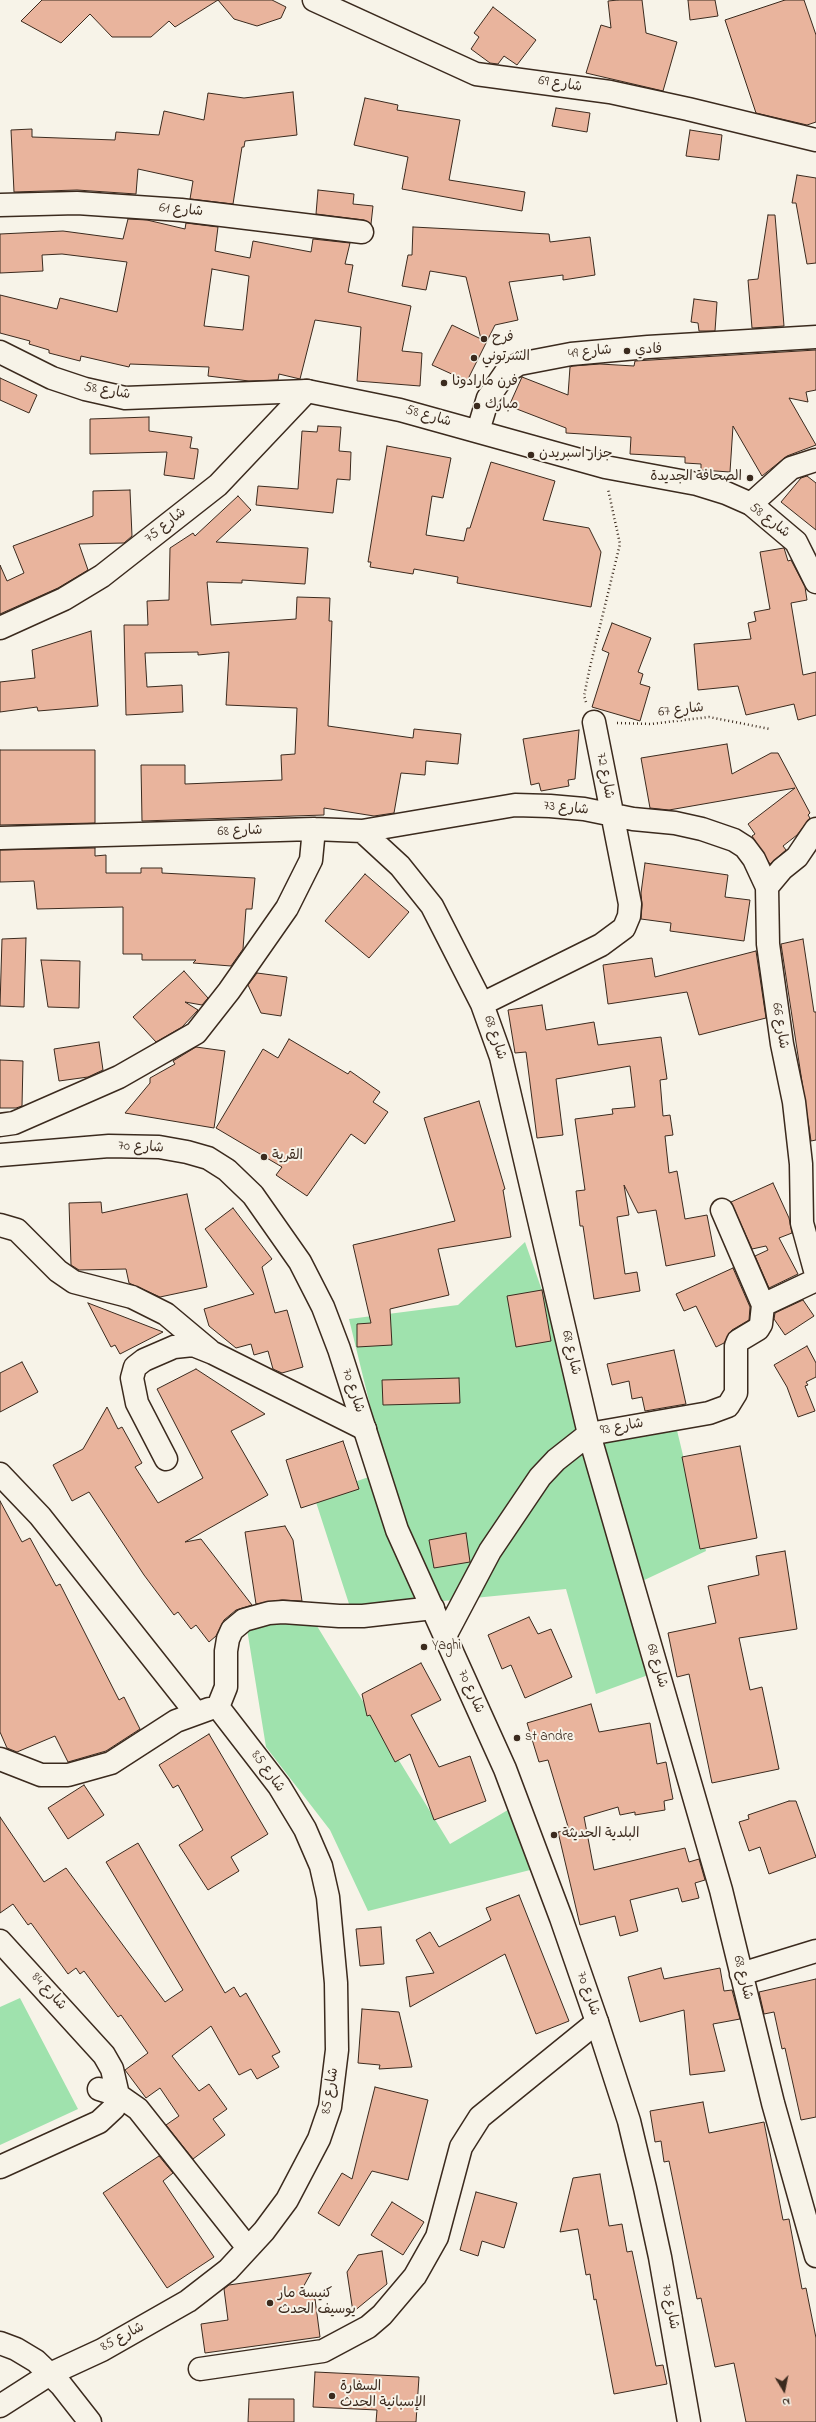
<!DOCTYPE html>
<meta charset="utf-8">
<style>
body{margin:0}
#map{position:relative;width:816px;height:2422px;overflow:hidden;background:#f7f3e8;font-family:"Indie Flower",sans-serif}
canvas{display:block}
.north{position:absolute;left:764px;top:2370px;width:40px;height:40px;-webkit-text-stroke:3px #f7f3e8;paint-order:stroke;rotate:170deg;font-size:11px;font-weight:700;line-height:16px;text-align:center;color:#3b2a1e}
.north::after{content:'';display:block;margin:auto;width:14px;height:18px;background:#3b2a1e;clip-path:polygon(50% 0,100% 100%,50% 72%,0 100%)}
</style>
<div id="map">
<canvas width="816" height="2422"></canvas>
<div class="north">N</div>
</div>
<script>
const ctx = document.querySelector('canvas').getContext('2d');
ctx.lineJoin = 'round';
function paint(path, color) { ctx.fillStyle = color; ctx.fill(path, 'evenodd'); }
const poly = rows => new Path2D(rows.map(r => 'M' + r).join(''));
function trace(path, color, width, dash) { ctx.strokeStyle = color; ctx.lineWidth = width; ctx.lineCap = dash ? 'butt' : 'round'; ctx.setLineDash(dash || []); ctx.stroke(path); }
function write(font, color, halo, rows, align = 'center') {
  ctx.font = font + ' "Indie Flower","Playpen Sans Arabic",sans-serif'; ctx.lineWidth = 4; ctx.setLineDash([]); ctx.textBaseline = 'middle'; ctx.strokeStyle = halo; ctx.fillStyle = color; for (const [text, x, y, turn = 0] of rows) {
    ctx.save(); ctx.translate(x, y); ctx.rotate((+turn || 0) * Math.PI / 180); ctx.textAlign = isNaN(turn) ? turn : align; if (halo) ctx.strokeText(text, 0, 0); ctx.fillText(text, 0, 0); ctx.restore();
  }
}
paint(poly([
 [525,1242,595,1441,675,1422,706,1551,638,1583,651,1674,596,1694,566,1589,351,1610,314,1496,386,1471,349,1319,458,1305],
 [306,1608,450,1844,518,1804,542,1867,368,1911,330,1830,266,1747,247,1629],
 [20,1998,78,2109,0,2145,0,2007]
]), '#9fe2ad');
const building = poly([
 [42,0,272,0,286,7,281,18,257,26,234,19,218,0,175,27,169,21,151,37,112,37,90,14,61,43,21,21,42,0],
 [618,0,642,0,646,33,677,42,663,91,586,73,601,25,611,28,608,1,618,0],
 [688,0,715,0,718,16,690,20,688,0],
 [785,0,804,0,816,35,816,122,807,125,756,113,725,20,785,0],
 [493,7,536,40,517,65,504,56,498,64,490,63,471,49,479,37,474,33,493,7],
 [293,92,297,135,245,141,244,147,242,147,233,204,190,199,193,181,138,169,136,194,77,190,14,192,11,130,32,129,32,137,115,140,116,132,159,135,164,111,204,120,208,93,244,98,293,92],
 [365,98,398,105,397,110,460,120,449,180,525,192,522,211,402,189,408,157,354,145,365,98],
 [556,108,590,113,587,132,552,126,556,108],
 [690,130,722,135,719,160,686,156,690,130],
 [797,175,816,178,816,263,807,264,796,203,792,203,797,175],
 [318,190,354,194,353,204,373,206,371,224,364,220,316,214,318,190],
 [768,215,775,215,784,326,752,328,748,280,758,279,768,215],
 [128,219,147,220,185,229,186,223,218,227,215,251,250,258,253,241,311,252,313,239,350,243,345,264,353,265,348,292,411,306,402,351,422,353,420,386,357,381,361,327,315,320,300,379,279,374,278,380,249,381,208,376,209,367,130,364,129,367,81,356,80,361,49,353,49,350,29,344,30,341,0,333,0,295,57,309,60,298,117,312,127,262,62,254,42,255,43,271,0,273,0,234,63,231,123,239,128,219],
 [212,269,249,276,243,330,204,326,212,269],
 [413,227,549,234,550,242,590,237,595,275,563,280,563,275,509,282,518,320,495,325,467,381,432,365,452,325,481,339,466,277,430,271,426,290,402,286,408,255,412,255,413,227],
 [694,299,717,302,715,331,699,331,698,323,691,322,694,299],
 [816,350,816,390,806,392,808,402,789,398,816,445,787,456,762,476,733,426,730,472,701,470,701,464,685,463,685,457,630,454,631,437,566,433,566,428,509,406,522,377,568,395,570,367,573,366,600,364,634,366,635,361,816,350],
 [0,378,37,395,29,413,0,400,0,378],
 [149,417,149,431,192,437,190,448,198,449,198,452,194,479,164,475,167,452,90,454,90,419,149,417],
 [318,426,341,427,339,451,351,452,350,480,337,479,333,513,256,505,258,486,298,489,302,431,317,432,318,426],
 [387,446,451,458,443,498,432,496,426,535,464,541,467,528,470,528,491,462,555,481,543,520,589,528,601,552,591,607,457,583,458,577,414,569,413,574,370,567,371,562,368,562,387,446],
 [807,476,816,483,816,530,781,502,801,478,807,476],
 [130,490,132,536,124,543,79,544,88,570,58,588,0,614,0,565,7,581,24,573,13,546,93,516,93,491,130,490],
 [238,496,251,510,216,542,308,548,305,584,242,580,242,583,207,582,211,625,296,619,297,597,330,598,329,621,332,621,328,726,413,738,414,729,461,734,458,764,426,761,425,775,401,773,394,813,374,816,324,808,324,815,142,821,141,765,185,765,185,784,282,780,281,755,295,754,297,708,226,705,229,652,198,655,198,652,145,653,147,687,182,685,183,712,126,715,124,625,148,625,147,601,169,600,170,548,193,533,195,536,238,496],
 [784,548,788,561,791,560,805,587,807,600,791,603,803,675,816,672,816,715,798,720,794,704,746,715,738,686,698,690,694,644,751,639,748,623,756,621,754,612,770,609,760,552,784,548],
 [612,623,651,638,638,672,643,674,640,684,650,687,640,721,592,707,609,653,602,650,612,623],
 [91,631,98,706,38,711,37,707,0,712,0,682,35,678,32,650,91,631],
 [579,730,575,779,568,780,569,786,541,791,539,783,531,785,523,739,579,730],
 [727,744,732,774,771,753,778,753,810,813,808,815,810,818,797,835,783,846,786,850,770,864,752,836,755,834,748,824,795,788,669,810,650,808,641,758,727,744],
 [0,750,95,750,95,823,0,825,0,750],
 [95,848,95,856,106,855,106,873,141,873,141,868,162,868,162,873,255,878,252,909,246,909,243,949,231,966,193,963,196,960,142,960,142,954,123,954,123,907,37,909,34,881,0,882,0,850,95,848],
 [645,863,728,875,725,897,750,900,744,941,670,931,671,923,641,919,642,905,641,893,645,863],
 [365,874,409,912,369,958,325,921,365,874],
 [26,938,24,1007,0,1006,2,939,26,938],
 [803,939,814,1012,816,1012,816,1140,811,1141,781,944,803,939],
 [756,951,766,1018,699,1035,687,992,608,1004,603,965,652,958,655,977,756,951],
 [41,960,80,961,79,1008,48,1007,41,960],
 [184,971,208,998,202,1005,185,1002,198,1010,182,1027,156,1042,133,1017,184,971],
 [257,973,287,977,281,1016,261,1013,248,985,257,973],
 [542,1005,546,1030,594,1022,598,1045,661,1037,667,1079,660,1080,663,1116,670,1115,673,1135,665,1136,669,1173,677,1171,685,1219,707,1215,715,1256,666,1266,656,1210,638,1213,624,1185,629,1215,617,1217,625,1274,637,1272,640,1291,594,1299,583,1226,580,1226,576,1191,585,1190,575,1119,613,1114,612,1109,635,1107,630,1066,556,1079,563,1135,537,1138,526,1052,515,1053,508,1010,542,1005],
 [289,1039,348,1074,350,1071,380,1092,373,1102,388,1112,365,1144,351,1134,307,1196,276,1175,282,1167,216,1128,263,1049,278,1058,289,1039],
 [99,1042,103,1070,88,1077,59,1081,54,1049,99,1042],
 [196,1047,225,1051,214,1128,125,1113,150,1083,150,1078,175,1064,173,1061,196,1047],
 [0,1060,23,1061,22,1106,16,1108,0,1108,0,1060],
 [479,1101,505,1189,503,1190,511,1237,438,1249,449,1295,390,1309,392,1345,357,1347,357,1324,371,1323,353,1245,455,1221,424,1118,479,1101],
 [773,1183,789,1218,792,1233,779,1238,798,1274,769,1288,755,1256,768,1250,766,1246,752,1249,731,1202,773,1183],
 [187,1194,207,1287,160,1297,129,1283,126,1269,79,1270,71,1265,69,1203,101,1202,102,1213,187,1194],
 [233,1208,272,1259,262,1267,275,1313,287,1310,303,1367,282,1373,273,1369,268,1351,254,1355,251,1344,236,1348,209,1326,204,1309,254,1294,205,1229,233,1208],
 [733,1268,750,1307,749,1320,732,1330,724,1343,716,1347,696,1306,684,1311,676,1294,733,1268],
 [542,1290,551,1341,516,1347,507,1296,542,1290],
 [803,1300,814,1316,785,1335,774,1319,775,1313,803,1300],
 [88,1303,163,1332,120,1354,115,1345,111,1347,88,1303],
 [807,1346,816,1363,816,1377,806,1382,808,1385,805,1386,815,1411,798,1417,787,1387,774,1365,807,1346],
 [674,1350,686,1404,645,1411,642,1397,632,1399,629,1381,612,1385,607,1364,674,1350],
 [22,1362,38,1392,0,1412,0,1373,22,1362],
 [196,1369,265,1414,231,1431,268,1495,185,1542,201,1539,252,1605,236,1610,224,1620,216,1636,209,1642,196,1625,191,1629,178,1612,174,1615,144,1575,89,1492,72,1501,53,1465,83,1449,107,1407,118,1429,122,1427,142,1463,135,1467,158,1503,203,1478,157,1389,196,1369],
 [459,1378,460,1403,383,1405,382,1380,459,1378],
 [343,1441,359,1489,301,1508,286,1460,343,1441],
 [740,1446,757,1538,700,1549,682,1457,740,1446],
 [0,1501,22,1542,30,1538,56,1586,60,1584,119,1700,124,1697,140,1729,106,1751,68,1762,55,1736,17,1752,7,1748,0,1732,0,1501],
 [285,1526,293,1540,302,1601,282,1600,256,1604,245,1532,285,1526],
 [466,1533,470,1562,434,1568,429,1540,466,1533],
 [785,1551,797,1629,739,1638,750,1690,762,1687,779,1769,712,1783,689,1674,677,1677,668,1633,716,1623,708,1586,759,1575,756,1556,785,1551],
 [529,1617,538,1634,551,1629,572,1677,525,1698,511,1665,502,1669,488,1635,529,1617],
 [421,1663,441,1700,411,1715,439,1767,470,1756,486,1801,434,1820,410,1754,395,1762,370,1715,367,1716,362,1694,421,1663],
 [591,1704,599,1732,650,1723,657,1764,666,1762,673,1799,664,1801,665,1810,635,1815,635,1812,620,1815,618,1807,584,1817,594,1870,685,1848,689,1862,699,1859,705,1880,695,1883,699,1898,682,1902,678,1888,630,1900,638,1931,620,1936,615,1916,580,1925,558,1832,569,1830,548,1760,539,1762,527,1723,591,1704],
 [209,1734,268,1834,231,1857,239,1871,208,1890,179,1845,203,1830,178,1785,173,1788,159,1765,209,1734],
 [84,1785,104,1815,68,1839,48,1808,84,1785],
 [789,1801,796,1801,816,1857,769,1874,760,1847,749,1851,739,1822,749,1819,748,1815,789,1801],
 [0,1817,44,1882,66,1868,165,2002,183,1990,106,1862,138,1843,225,1993,234,1987,240,1997,246,1993,280,2052,272,2056,279,2067,257,2079,251,2069,239,2075,211,2026,172,2056,199,2091,209,2084,227,2109,213,2119,225,2135,193,2159,166,2125,179,2116,160,2088,146,2098,125,2070,148,2053,121,2015,118,2017,84,1971,80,1974,76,1968,68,1974,31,1923,28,1925,13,1904,0,1913,0,1817],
 [519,1895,569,2021,536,2034,505,1954,410,2007,406,1977,434,1973,416,1940,430,1932,439,1947,491,1920,486,1908,519,1895],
 [381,1927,384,1964,360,1966,356,1929,381,1927],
 [661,1968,664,1979,720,1968,724,1991,732,1990,740,2019,713,2024,725,2071,690,2075,684,2010,640,2022,628,1977,661,1968],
 [816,1979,816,2117,801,2120,785,2048,782,2049,774,2012,764,2014,759,1992,816,1979],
 [362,2009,399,2012,412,2067,379,2069,380,2065,358,2063,362,2009],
 [375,2087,428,2100,408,2180,372,2171,339,2226,318,2213,342,2173,352,2179,375,2087],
 [703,2102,709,2133,764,2122,783,2220,789,2219,802,2289,806,2288,816,2338,816,2422,746,2422,734,2363,715,2367,701,2298,697,2299,669,2161,664,2162,661,2141,655,2142,650,2111,703,2102],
 [159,2156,173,2173,163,2181,214,2257,167,2288,103,2193,159,2156],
 [600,2174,609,2226,622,2224,627,2252,632,2251,656,2366,663,2365,667,2384,614,2394,596,2299,594,2300,590,2274,586,2275,578,2229,560,2232,573,2178,600,2174],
 [476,2192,517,2203,504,2248,482,2241,478,2256,460,2250,476,2192],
 [392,2202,424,2222,403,2255,371,2235,392,2202],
 [382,2251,387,2284,353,2312,347,2272,358,2255,382,2251],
 [311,2273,301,2291,315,2299,320,2337,205,2353,201,2324,228,2320,224,2289,229,2285,311,2273],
 [315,2372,419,2377,416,2422,376,2422,377,2410,313,2407,315,2372],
 [249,2399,294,2399,294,2422,248,2422,249,2399]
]);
paint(building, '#e9b49d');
trace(building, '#3b2a1e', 1);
const street = poly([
 [0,205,77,203,181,210,362,232],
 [0,352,52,378,85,389,125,398,307,391],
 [751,504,791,468,816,460],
 [362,831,400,866,432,906,482,1004,501,1057,589,1434,721,1890,773,2103,816,2256],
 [0,838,314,829,362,831,515,805,550,806,584,809,633,819,675,823,702,829,734,840,745,847,754,859,767,887,768,944,782,1044,794,1102,801,1164,802,1223,816,1274],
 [767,887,782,869,797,857,816,829],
 [482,1004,601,945,624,928,629,916,630,904,594,722],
 [0,1125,14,1123,119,1077,196,1033,229,991,287,908,311,860,314,829],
 [722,1210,763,1305],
 [0,1225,17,1230,58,1271,74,1282,132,1297,166,1314,209,1350],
 [166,1459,137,1403,132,1378,135,1367,144,1360,174,1347,193,1345,213,1353,365,1429],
 [0,1474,40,1516,196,1713],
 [445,1636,490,1551,540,1477,556,1460,589,1434,709,1413,728,1406,736,1393,736,1346,738,1341,758,1329,761,1324,763,1305,816,1280],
 [0,1759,41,1775,68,1775,111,1763,176,1721,209,1709],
 [0,1941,104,2055,112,2069,118,2095,114,2108,99,2122,0,2167],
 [741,1974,816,1951],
 [99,2089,118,2095,138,2109,248,2248],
 [200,2369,323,2351,368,2327,382,2315,415,2276,437,2237,461,2147,480,2117,597,2022],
 [0,2406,50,2374,102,2350,188,2301,228,2270,264,2231,287,2200,319,2139,330,2107,337,2050,336,1983,328,1897,321,1866,305,1829,279,1786,218,1707,226,1687,226,1651,228,1639,232,1630,244,1620,269,1613,283,1612,339,1616,363,1616,433,1608]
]);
const secondary = poly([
 [314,0,476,74,610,92,688,109,816,140],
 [478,431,488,398,506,372,519,364,571,354,648,347,816,337],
 [0,628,64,599,102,576,139,547,218,485,307,391,400,410,605,467,697,484,726,493,751,504,796,542,816,582],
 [0,1155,109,1146,159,1147,187,1152,208,1158,227,1170,253,1195,300,1262,323,1307,339,1349,397,1530,505,1769,561,1918,597,2022,629,2121,645,2188,660,2257,689,2422],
 [0,2343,16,2349,36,2361,61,2385,90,2422]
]);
trace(street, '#3b2a1e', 25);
trace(secondary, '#3b2a1e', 25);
trace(poly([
 [586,702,584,696,590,667,620,544,608,489],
 [617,723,651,724,709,717,770,729]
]), '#3b2a1e', 2.5, [1, 3]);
trace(street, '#f7f3e8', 22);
trace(secondary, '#f7f3e8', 22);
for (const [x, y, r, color] of [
 [484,339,4,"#3b2a1e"],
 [627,351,4,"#3b2a1e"],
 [474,358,4,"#3b2a1e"],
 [444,383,4,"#3b2a1e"],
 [477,406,4,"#3b2a1e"],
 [531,455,4,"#3b2a1e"],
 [750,478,4,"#3b2a1e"],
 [264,1157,4,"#3b2a1e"],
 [424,1647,4,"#3b2a1e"],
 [517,1738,4,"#3b2a1e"],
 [554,1835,4,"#3b2a1e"],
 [270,2303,4,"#3b2a1e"],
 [332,2396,4,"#3b2a1e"]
]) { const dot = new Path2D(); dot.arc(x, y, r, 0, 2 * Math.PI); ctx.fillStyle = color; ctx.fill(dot); trace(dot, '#f7f3e8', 1.5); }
write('14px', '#3b2a1e', '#f7f3e8', [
 ["شارع 69",560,85,9],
 ["شارع 61",181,211,5],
 ["شارع 49",590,353,-6],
 ["شارع 58",107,392,10],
 ["شارع 58",428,417,16],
 ["شارع 58",769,521,38],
 ["شارع 75",166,526,-38],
 ["شارع 67",681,711,-6],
 ["شارع 72",604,776,79],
 ["شارع 73",566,809,6],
 ["شارع 68",240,832,-2],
 ["شارع 66",779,1026,81],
 ["شارع 68",494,1038,72],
 ["شارع 70",141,1148,3],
 ["شارع 68",570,1353,77],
 ["شارع 70",352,1391,72],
 ["شارع 93",622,1428,-10],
 ["شارع 68",656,1666,74],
 ["شارع 70",470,1692,66],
 ["شارع 85",267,1772,54],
 ["شارع 68",742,1978,76],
 ["شارع 84",48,1992,48],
 ["شارع 70",587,1994,71],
 ["شارع 85",331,2091,-80],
 ["شارع 70",669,2307,79],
 ["شارع 85",123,2338,-28]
]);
write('14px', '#3b2a1e', '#f7f3e8', [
 ["فرح",492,339],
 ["فادي",635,351],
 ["الشرتوني",482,358],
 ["فرن مارادونا",452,383],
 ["مبارك",485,406],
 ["جزار اسبريدن",539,455],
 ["الصحافة الجديدة",742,478,"right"],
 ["القرية",272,1157],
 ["Yaghi",432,1647],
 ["st andre",525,1738],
 ["البلدية الحديثة",562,1835],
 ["كنيسة مار",278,2295],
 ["يوسيف الحدث",278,2311],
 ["السفارة",340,2388],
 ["الإسبانية الحدث",340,2404]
], 'left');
</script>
